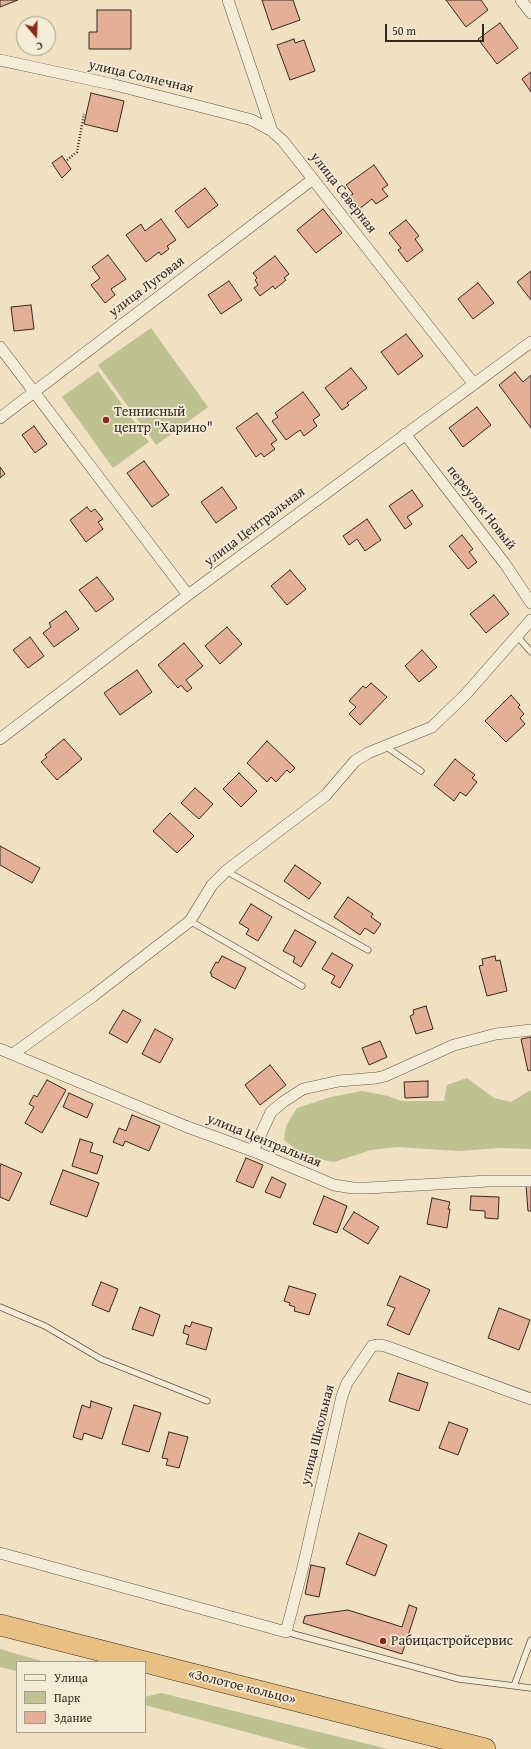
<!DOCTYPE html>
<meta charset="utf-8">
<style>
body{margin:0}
#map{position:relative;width:531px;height:1749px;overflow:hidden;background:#f0e1c2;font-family:"Gentium Book Plus",serif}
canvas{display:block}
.legend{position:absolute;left:16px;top:1661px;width:130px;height:72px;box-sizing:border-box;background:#f5ecd7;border:1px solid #a99e8e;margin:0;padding:5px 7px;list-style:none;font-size:12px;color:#362821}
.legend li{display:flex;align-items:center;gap:8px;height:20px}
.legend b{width:20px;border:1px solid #a99e8e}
.north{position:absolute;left:16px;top:16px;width:40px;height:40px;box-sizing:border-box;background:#f5ecd7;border:1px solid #a99e8e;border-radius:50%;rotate:161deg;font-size:11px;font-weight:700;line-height:16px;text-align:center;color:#362821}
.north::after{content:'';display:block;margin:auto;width:14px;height:18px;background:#8f2418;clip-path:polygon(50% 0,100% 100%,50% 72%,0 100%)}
.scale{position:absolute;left:385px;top:24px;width:99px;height:18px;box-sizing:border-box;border:2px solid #362821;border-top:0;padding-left:5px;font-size:12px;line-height:14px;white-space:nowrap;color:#362821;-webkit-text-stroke:3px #f5ecd7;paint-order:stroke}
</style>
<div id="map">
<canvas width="531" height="1749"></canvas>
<ul class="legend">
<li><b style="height:5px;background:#f5ecd7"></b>Улица</li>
<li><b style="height:11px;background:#bec190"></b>Парк</li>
<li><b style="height:11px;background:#e4af97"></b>Здание</li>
</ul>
<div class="north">С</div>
<div class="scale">50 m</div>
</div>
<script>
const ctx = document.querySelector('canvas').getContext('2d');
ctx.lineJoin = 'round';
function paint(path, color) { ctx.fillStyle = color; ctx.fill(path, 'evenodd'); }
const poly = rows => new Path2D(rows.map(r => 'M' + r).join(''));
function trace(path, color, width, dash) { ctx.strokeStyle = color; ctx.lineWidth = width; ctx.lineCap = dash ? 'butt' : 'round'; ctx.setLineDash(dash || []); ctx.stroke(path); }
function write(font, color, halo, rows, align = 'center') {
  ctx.font = font + ' "Gentium Book Plus",serif'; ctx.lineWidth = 3.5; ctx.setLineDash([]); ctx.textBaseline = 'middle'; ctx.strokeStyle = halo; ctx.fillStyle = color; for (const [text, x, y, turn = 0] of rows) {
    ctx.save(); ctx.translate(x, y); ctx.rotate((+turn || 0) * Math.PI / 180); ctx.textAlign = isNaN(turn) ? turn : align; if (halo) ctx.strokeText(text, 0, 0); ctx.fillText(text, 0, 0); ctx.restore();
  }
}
paint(poly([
 [151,328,208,407,156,445,98,365],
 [98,371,149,442,113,468,62,397],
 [467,1078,494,1098,511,1102,531,1090,531,1149,500,1148,458,1151,397,1147,371,1150,334,1162,307,1157,284,1140,286,1126,297,1108,331,1097,362,1091,388,1096,401,1101,444,1101,447,1085],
 [0,1649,45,1662,17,1662,17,1671,0,1667],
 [161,1693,388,1749,309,1749,145,1705,145,1697]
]), '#bec190');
const building = poly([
 [0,0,18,0,0,7,0,0],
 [262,0,293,0,300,20,272,30,262,0],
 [446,0,481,0,488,10,466,27,446,0],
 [97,10,131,10,131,49,89,49,89,32,97,32,97,10],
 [500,23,518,48,497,64,478,39,500,23],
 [294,39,295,43,304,40,315,71,290,80,277,45,294,39],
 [531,72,531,92,522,79,531,72],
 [91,93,124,101,117,132,84,124,91,93],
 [62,156,71,169,62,178,52,163,62,156],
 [374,165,388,185,382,189,388,196,376,204,372,199,359,209,350,196,353,194,346,185,374,165],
 [205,188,218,205,188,228,175,211,205,188],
 [323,209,342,233,316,253,297,230,323,209],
 [161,219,176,240,167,246,169,249,161,255,159,252,146,262,126,235,141,224,145,231,161,219],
 [406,220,419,236,415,239,423,250,407,262,398,250,401,248,389,233,406,220],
 [108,255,126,279,111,289,115,295,105,303,91,285,100,278,92,267,108,255],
 [275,256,289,274,284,278,286,280,275,289,273,286,260,296,254,288,258,285,255,280,257,278,253,273,275,256],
 [531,271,531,300,517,282,531,271],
 [229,281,242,300,221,314,208,295,229,281],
 [478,283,494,303,473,319,458,299,478,283],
 [31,305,34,329,14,331,11,307,31,305],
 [406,334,423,356,398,375,381,352,406,334],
 [351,368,367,388,347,403,349,405,342,410,325,388,351,368],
 [515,372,523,382,531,375,531,428,499,385,515,372],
 [303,392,320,415,313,420,317,426,304,436,300,430,286,440,272,421,278,417,275,413,303,392],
 [477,407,491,425,463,447,449,428,477,407],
 [257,413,277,440,271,444,275,449,264,457,261,453,256,457,236,428,257,413],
 [34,426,47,444,35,453,22,435,34,426],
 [144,461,169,495,152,507,127,473,144,461],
 [0,467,5,474,0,478,0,467],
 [222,487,237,508,216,523,201,502,222,487],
 [412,490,423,506,407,517,412,524,405,529,389,506,412,490],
 [87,507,91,512,95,509,103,519,98,522,103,529,86,542,70,520,87,507],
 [367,519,381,540,365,551,357,539,349,545,343,536,367,519],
 [462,535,473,549,469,552,477,562,468,569,449,546,462,535],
 [290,570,306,589,287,605,271,586,290,570],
 [97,577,114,599,96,612,79,590,97,577],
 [494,595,509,614,486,633,470,614,494,595],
 [66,611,79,629,54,647,43,633,51,627,49,623,66,611],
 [227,627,242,644,220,664,205,646,227,627],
 [30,637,44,656,28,668,13,650,30,637],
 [184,643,203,666,186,680,192,688,187,692,181,685,178,688,158,665,184,643],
 [422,650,437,667,419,682,405,666,422,650],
 [137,670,152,692,120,715,104,693,137,670],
 [371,683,387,697,360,725,349,714,356,707,349,701,363,686,366,688,371,683],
 [511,695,520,705,518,707,524,714,520,718,525,724,506,742,485,721,511,695],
 [64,739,82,759,57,780,41,762,47,757,45,755,64,739],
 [267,741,295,768,290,773,287,770,276,782,271,777,267,782,247,763,267,741],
 [455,759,475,775,472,778,477,782,466,796,460,792,454,801,434,785,455,759],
 [239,773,257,791,241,807,223,789,239,773],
 [195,788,213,804,199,819,181,803,195,788],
 [170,813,194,836,177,853,153,831,170,813],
 [0,846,40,868,32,883,0,865,0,846],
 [295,865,321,883,309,899,284,881,295,865],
 [348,897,373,914,371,917,381,924,374,934,365,928,360,935,334,917,348,897],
 [251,904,272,917,258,941,246,934,249,929,239,923,251,904],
 [295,930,316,942,301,967,293,962,295,957,283,951,295,930],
 [332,953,353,965,340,988,331,983,335,976,322,969,332,953],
 [222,956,246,968,235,989,211,976,212,974,210,973,216,962,218,963,222,956],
 [495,956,496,961,500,960,507,991,487,996,479,966,483,965,482,959,495,956],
 [426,1006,433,1029,416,1034,410,1016,414,1014,413,1010,426,1006],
 [123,1010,141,1020,127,1043,109,1033,123,1010],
 [155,1029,173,1039,160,1063,142,1054,155,1029],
 [531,1037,531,1070,528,1071,521,1039,531,1037],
 [380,1041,387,1057,369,1065,362,1048,380,1041],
 [270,1065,286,1085,260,1105,245,1085,270,1065],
 [47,1080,66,1090,42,1133,25,1123,34,1107,29,1104,34,1095,37,1097,47,1080],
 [428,1081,428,1097,405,1098,404,1082,428,1081],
 [69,1093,93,1104,87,1118,63,1107,69,1093],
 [132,1115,160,1126,149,1151,125,1141,123,1146,113,1142,119,1128,126,1131,132,1115],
 [80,1139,93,1143,90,1152,103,1156,97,1174,72,1166,80,1139],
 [246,1158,263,1165,253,1188,236,1181,246,1158],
 [1,1164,22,1173,9,1201,0,1197,0,1167,1,1164],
 [63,1170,99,1183,87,1217,50,1204,63,1170],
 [272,1177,286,1184,280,1198,265,1192,272,1177],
 [526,1185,531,1185,531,1211,528,1211,526,1185],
 [324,1196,347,1206,337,1233,313,1224,324,1196],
 [471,1196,499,1197,498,1219,485,1218,485,1211,470,1210,471,1196],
 [432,1198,450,1202,448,1209,450,1209,447,1228,427,1224,432,1198],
 [354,1212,379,1227,368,1244,343,1229,354,1212],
 [400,1276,430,1290,409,1335,387,1325,395,1308,387,1305,400,1276],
 [101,1282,118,1289,109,1312,92,1305,101,1282],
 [289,1286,316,1294,309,1315,294,1311,295,1307,289,1305,290,1303,284,1301,289,1286],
 [140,1307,160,1315,153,1336,132,1329,140,1307],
 [499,1308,530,1320,519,1350,488,1338,499,1308],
 [192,1322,212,1328,206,1350,186,1344,189,1335,183,1333,185,1325,190,1327,192,1322],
 [398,1373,428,1383,419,1411,389,1401,398,1373],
 [91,1401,112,1408,102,1439,84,1433,82,1440,73,1437,82,1405,90,1408,91,1401],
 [134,1405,161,1413,149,1452,122,1444,134,1405],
 [449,1422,468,1429,458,1455,439,1448,449,1422],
 [169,1432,188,1437,179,1468,166,1465,168,1459,162,1458,169,1432],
 [359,1533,387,1545,375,1576,346,1564,359,1533],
 [311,1565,325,1568,319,1597,305,1594,311,1565],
 [409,1605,417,1608,402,1654,303,1623,305,1616,348,1610,402,1627,409,1605]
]);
paint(building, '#e4af97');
trace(building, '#362821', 1);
const lane = poly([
 [517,636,531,652],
 [385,746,421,771],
 [226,871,368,950],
 [190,921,302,986],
 [0,1307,45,1326,101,1359,207,1401],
 [286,1632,459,1679,531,1688],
 [514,1686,531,1640]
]);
const street = poly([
 [228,0,272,131,275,134],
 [521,0,531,13],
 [0,60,111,84,210,109,252,120,272,131,283,141,473,383],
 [0,347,188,595],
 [0,418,313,179],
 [405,434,505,564,531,603],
 [0,739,188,595,531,342],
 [0,1049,185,1126,253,1151,334,1185,353,1188,368,1188,488,1181,531,1181],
 [13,1054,93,996,190,921,212,885,226,871,326,795,355,761,368,753,432,727,466,694,531,620],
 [253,1151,271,1112,283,1102,303,1089,339,1081,376,1078,385,1076,454,1045,496,1034,531,1030],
 [0,1553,286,1632,303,1567,342,1396,347,1383,372,1346,379,1345,385,1346,531,1399]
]);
const highway = poly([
 [0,1625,485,1749]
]);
trace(lane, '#645649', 7);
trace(street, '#645649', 12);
trace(highway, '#362821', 22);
trace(poly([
 [67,160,77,152,84,114]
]), '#362821', 2.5, [1, 2]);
trace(lane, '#f5ecd7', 5.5);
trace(street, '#f5ecd7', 11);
trace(highway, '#e8c081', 21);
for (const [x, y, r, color] of [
 [106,420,4,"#8f2418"],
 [383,1641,4,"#8f2418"]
]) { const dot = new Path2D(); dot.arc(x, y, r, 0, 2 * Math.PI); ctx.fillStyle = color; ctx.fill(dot); trace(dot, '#f5ecd7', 1.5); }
write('14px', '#362821', '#f5ecd7', [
 ["улица Солнечная",141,77,13],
 ["улица Северная",343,193,52],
 ["улица Луговая",147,287,-37],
 ["переулок Новый",481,508,52],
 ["улица Центральная",255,527,-37],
 ["улица Центральная",264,1141,22],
 ["улица Школьная",318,1435,-76],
 ["«Золотое кольцо»",242,1687,14]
]);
write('14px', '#362821', '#f5ecd7', [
 ["Теннисный",114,412],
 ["центр \"Харино\"",114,428],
 ["Рабицастройсервис",391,1641]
], 'left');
</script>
